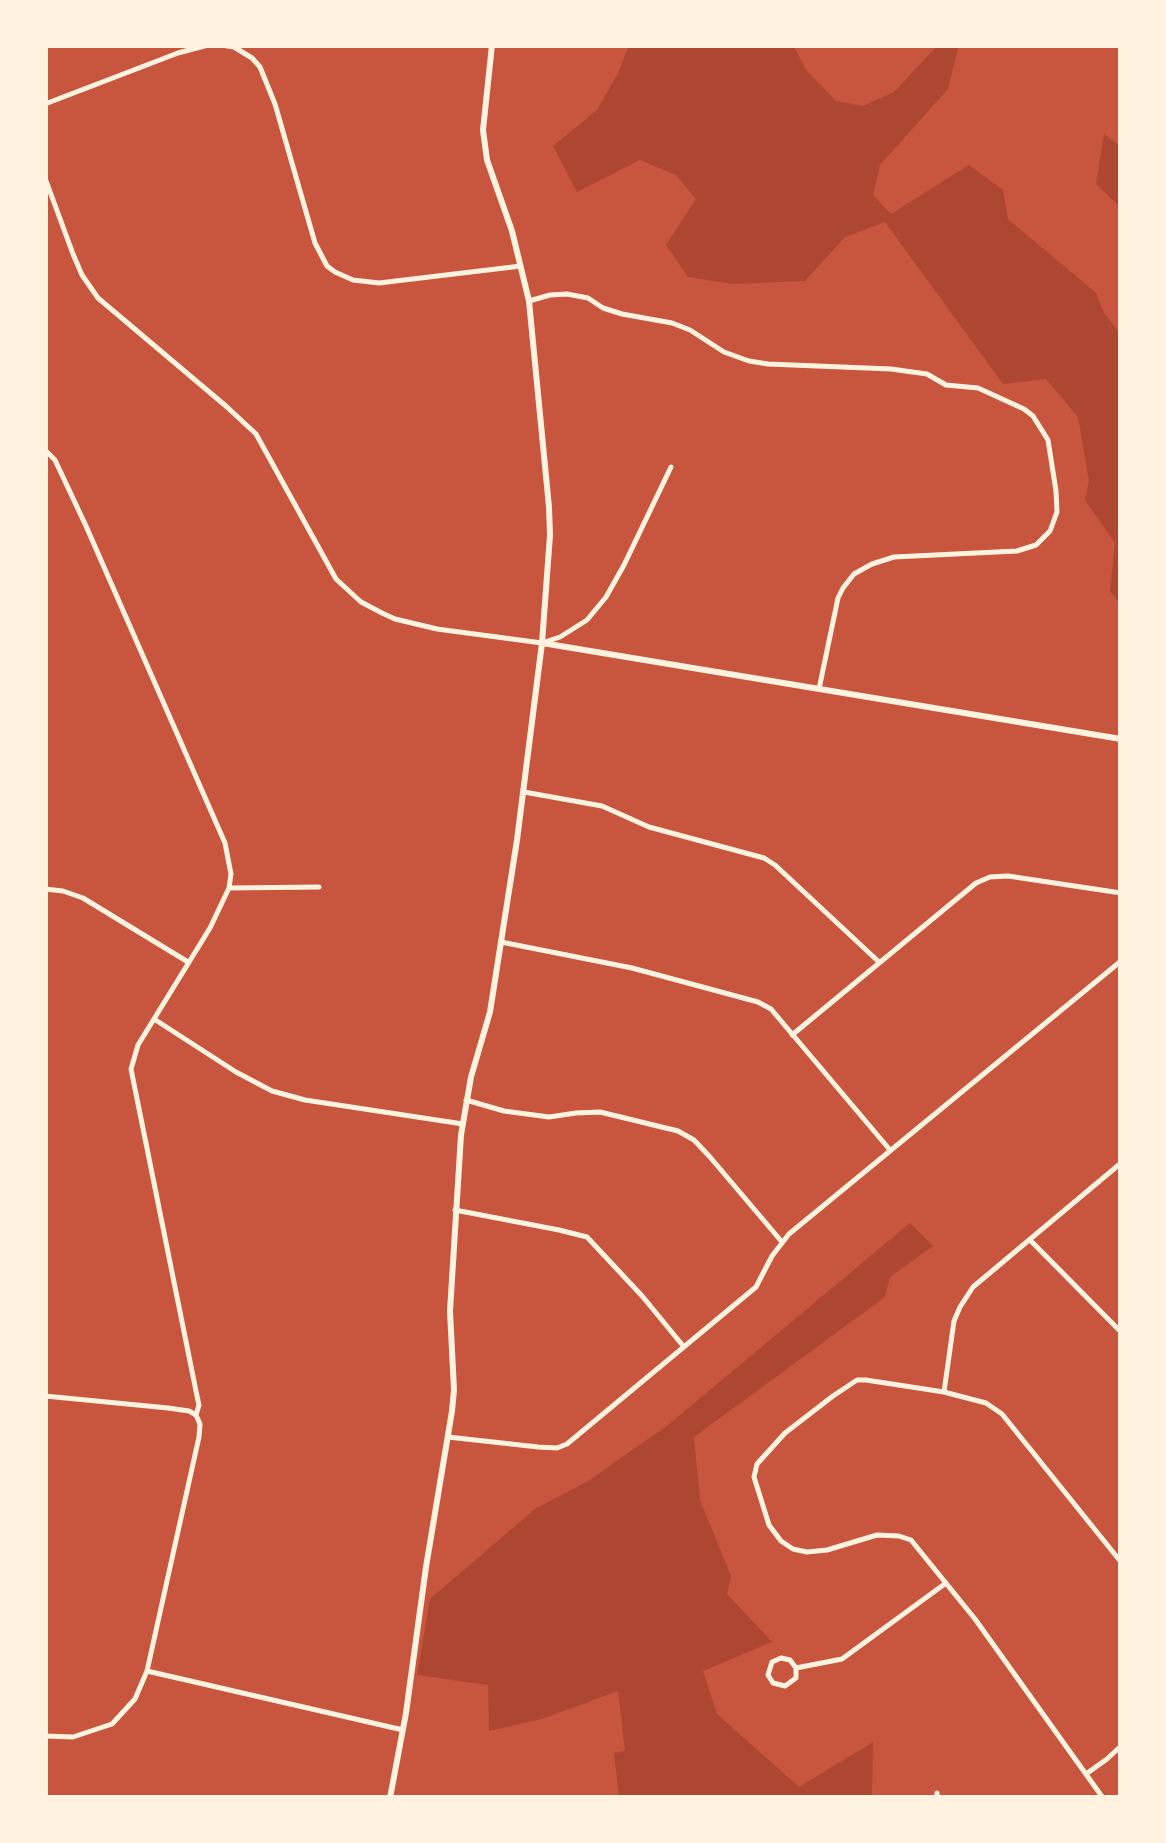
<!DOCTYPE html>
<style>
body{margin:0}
#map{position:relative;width:1166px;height:1843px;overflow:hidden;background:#c8553d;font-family:Karla,sans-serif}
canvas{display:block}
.frame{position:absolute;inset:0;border:48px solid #fff3e0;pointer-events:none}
</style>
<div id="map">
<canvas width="1166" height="1843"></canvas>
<div class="frame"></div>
</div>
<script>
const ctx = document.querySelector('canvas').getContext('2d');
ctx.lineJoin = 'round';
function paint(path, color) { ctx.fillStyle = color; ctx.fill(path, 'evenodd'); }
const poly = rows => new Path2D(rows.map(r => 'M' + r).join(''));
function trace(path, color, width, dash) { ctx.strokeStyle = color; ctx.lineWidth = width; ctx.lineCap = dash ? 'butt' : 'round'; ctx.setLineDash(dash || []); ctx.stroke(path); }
paint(poly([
 [629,45,793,45,807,71,836,101,863,106,894,92,938,45,959,45,948,89,880,165,873,195,891,214,969,165,1003,190,1008,219,1096,293,1103,311,1121,335,1121,605,1110,591,1115,543,1085,500,1089,481,1078,417,1046,379,1003,384,885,222,845,237,805,281,733,284,688,277,666,245,696,199,676,175,640,160,577,192,553,146,597,110,618,73],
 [1104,134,1121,147,1121,208,1096,184],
 [910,1223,933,1246,890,1277,885,1297,694,1437,700,1500,731,1576,727,1594,772,1642,703,1671,717,1714,799,1787,873,1742,872,1798,619,1798,614,1753,625,1751,618,1691,542,1719,489,1731,488,1685,417,1675,430,1599,535,1509,588,1481,668,1425]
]), '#ae4732');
trace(poly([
 [221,45,234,47,252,58,260,67,275,104,315,243,327,266,335,272,353,280,379,283,521,266],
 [45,104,178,53,208,45],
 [45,178,73,254,82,275,98,298,227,407,256,434,336,579,361,602,382,613,395,619,437,629,542,643,560,637,587,620,606,597,624,565,671,467],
 [529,301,550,295,567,294,588,298,603,308,622,314,672,323,690,330,724,352,749,361,768,364,891,369,927,374,946,385,978,388,1024,409,1033,416,1048,440,1056,491,1057,512,1050,531,1036,545,1017,551,894,557,872,564,854,574,843,588,838,598,819,689],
 [45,450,55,460,86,526,225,843,231,874,229,888,210,928,138,1045,131,1069,197,1396,199,1405,196,1415,200,1424,199,1437,147,1671,135,1699,112,1724,73,1737,45,1736],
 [524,792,602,806,649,827,764,858,775,865,879,962],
 [229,888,319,887],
 [45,889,63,891,83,898,188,962],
 [501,942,632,968,758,1002,771,1009,890,1150],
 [154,1019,236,1072,272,1091,305,1100,463,1124],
 [792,1035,976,883,990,877,1008,876,1121,893],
 [466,1100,504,1111,549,1117,576,1113,600,1112,678,1131,694,1140,710,1157,782,1242],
 [1121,1163,973,1287,960,1307,954,1321,944,1392,986,1403,1002,1414,1121,1562],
 [455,1210,559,1230,587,1237,643,1297,684,1347],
 [1030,1240,1121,1332],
 [944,1392,866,1380,857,1380,833,1396,785,1433,757,1464,754,1477,769,1525,781,1541,793,1549,807,1552,827,1550,877,1535,899,1536,911,1540,975,1619,1103,1798],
 [45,1396,168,1408,189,1411,196,1415],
 [448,1437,538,1447,557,1448,567,1444,756,1287,772,1256,789,1234,1121,961],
 [796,1668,796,1678,785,1686,773,1683,768,1675,772,1662,781,1658,790,1660,796,1668,842,1659,946,1583],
 [147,1671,403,1730],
 [1086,1774,1107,1759,1121,1746],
 [937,1798,937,1793]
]), '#fff3e0', 5);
trace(poly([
 [542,643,1121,739]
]), '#fff3e0', 6);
trace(poly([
 [390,1798,406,1713,426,1567,452,1411,454,1390,450,1311,461,1135,471,1077,490,1012,517,840,542,643,550,535,549,507,529,301,512,231,487,160,483,130,492,45]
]), '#fff3e0', 6);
</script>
